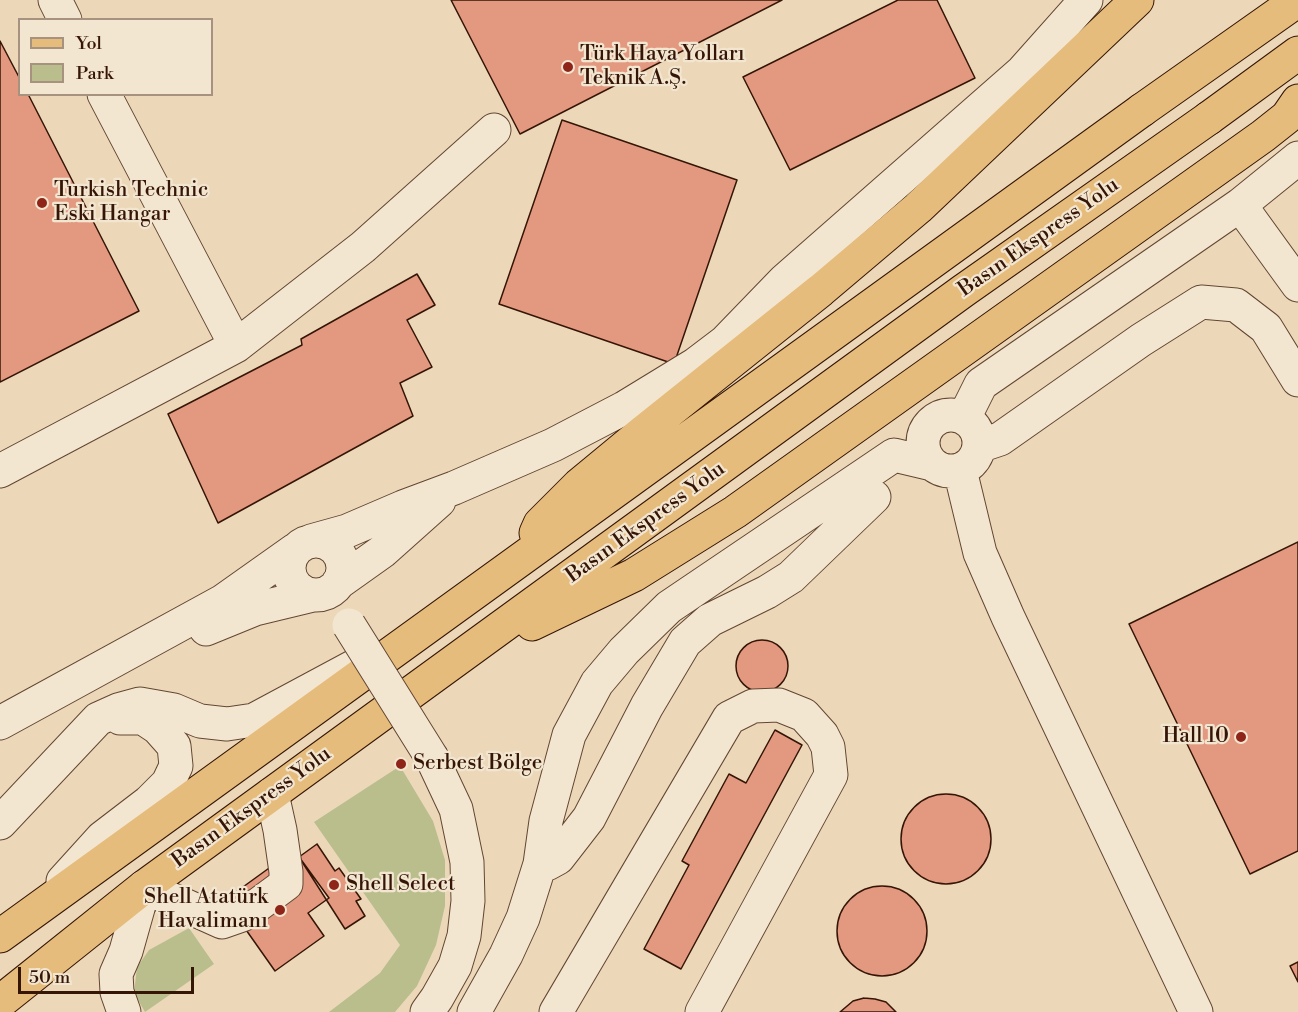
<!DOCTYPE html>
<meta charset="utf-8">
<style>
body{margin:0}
#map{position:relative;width:1298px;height:1012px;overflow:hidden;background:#ecd8b8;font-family:"Libre Bodoni",serif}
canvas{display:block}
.legend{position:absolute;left:18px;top:18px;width:195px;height:78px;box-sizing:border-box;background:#f3e6d1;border:2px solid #a79280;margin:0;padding:8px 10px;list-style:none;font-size:18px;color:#351506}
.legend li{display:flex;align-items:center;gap:12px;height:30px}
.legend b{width:30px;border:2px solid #a79280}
.scale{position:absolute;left:18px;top:967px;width:176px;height:27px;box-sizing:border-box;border:3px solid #351506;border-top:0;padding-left:8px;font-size:18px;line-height:21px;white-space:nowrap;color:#351506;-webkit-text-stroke:4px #f3e6d1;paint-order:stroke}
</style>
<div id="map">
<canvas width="1298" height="1012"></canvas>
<ul class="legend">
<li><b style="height:8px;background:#e6bc7c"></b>Yol</li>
<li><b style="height:16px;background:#babe8d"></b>Park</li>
</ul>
<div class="scale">50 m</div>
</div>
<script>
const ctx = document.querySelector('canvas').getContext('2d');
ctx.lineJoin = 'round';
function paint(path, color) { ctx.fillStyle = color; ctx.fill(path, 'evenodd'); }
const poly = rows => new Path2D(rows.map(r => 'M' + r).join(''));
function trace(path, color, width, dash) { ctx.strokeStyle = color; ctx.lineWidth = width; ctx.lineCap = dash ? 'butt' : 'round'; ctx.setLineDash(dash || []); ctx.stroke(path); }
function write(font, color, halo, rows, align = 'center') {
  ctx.font = font + ' "Libre Bodoni",serif'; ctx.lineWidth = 4.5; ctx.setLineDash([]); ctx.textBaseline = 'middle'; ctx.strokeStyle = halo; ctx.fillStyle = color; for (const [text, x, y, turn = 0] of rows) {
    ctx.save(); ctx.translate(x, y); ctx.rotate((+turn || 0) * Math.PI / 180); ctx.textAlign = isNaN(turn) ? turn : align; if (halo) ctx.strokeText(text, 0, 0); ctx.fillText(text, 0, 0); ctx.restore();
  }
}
paint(poly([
 [400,766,433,821,445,860,445,906,436,945,417,986,395,1012,329,1012,380,973,400,945,314,822],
 [189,928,214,964,145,1012,134,993,137,967,149,950]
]), '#babe8d');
const building = poly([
 [451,0,782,0,520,134,451,0],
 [898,0,937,0,975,78,790,170,743,77,898,0],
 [0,41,20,79,20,94,28,94,139,311,0,382,0,41],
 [562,120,737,180,674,364,499,304,562,120],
 [417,274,435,305,407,320,432,367,400,383,413,416,218,523,168,414,302,345,301,339,417,274],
 [1298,542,1298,851,1250,874,1129,624,1298,542],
 '736 666a26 26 0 1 1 52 0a26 26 0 1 1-52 0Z',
 [775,730,802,745,681,969,644,949,689,865,682,861,729,774,746,783,775,730],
 '901 839a45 45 0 1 1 90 0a45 45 0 1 1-90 0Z',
 [317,844,335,871,339,868,361,899,356,901,365,916,345,929,299,857,317,844],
 [294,850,329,898,308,913,324,936,275,971,225,900,294,850],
 '837 931a45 45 0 1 1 90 0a45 45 0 1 1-90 0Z',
 [1298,962,1298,982,1290,966,1298,962],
 [864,998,875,999,886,1002,896,1012,840,1012,853,1001,864,998]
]);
paint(building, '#e39880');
trace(building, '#351506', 1.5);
const minor = poly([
 [55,0,65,20],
 [104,94,236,346],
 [1240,205,1298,285],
 '923 443a28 28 0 1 1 56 0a28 28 0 1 1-56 0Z',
 [964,418,981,384,1240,205,1298,158],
 [979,446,1000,439,1141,340,1201,302,1236,305,1266,328,1298,380],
 [960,470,980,553,1008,617,1196,1012],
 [0,471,236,346,363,247,494,130],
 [311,541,347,531,403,507,454,488,553,445,624,408,696,364,725,342,784,281,1022,72,1086,0],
 '289 568a27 27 0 1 1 54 0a27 27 0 1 1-54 0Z',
 [338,583,383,551,439,501],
 [206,629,255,609,313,595],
 [0,723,223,601,295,550],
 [0,823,98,719,118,710,140,704,174,710,200,721,227,724,254,720,364,661],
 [540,864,547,864,558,858,589,818,647,706,685,642,710,620,767,592,791,577,874,497],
 [63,881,102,838,149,802,168,783,176,766,174,746,158,728,143,718,120,718],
 [124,1012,117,992,116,974,126,951,144,887,222,922,242,915,259,904,286,884,286,872,280,830,272,794],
 [427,1012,437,998,455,966,464,936,468,901,467,862,456,809,432,758],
 [474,1012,506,955,523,918,540,864,546,821,569,735,597,683,624,651,669,607,894,455,932,464],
 [556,1012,729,718,753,706,779,705,804,715,822,735,828,747,831,775,702,1012]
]);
const major = poly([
 [536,533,540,524,579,485,642,433,821,290,918,208,1137,0],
 [532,624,634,575,735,512,1263,136,1287,117,1298,101],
 [0,936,1142,110],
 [0,1002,144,887,963,291,1209,118]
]);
const highway = poly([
 [1142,110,1298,0],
 [1209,118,1298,53]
]);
trace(minor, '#634632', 35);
trace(major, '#351506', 35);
trace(highway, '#351506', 35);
trace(minor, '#f3e6d1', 33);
trace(major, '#e6bc7c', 33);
trace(highway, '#e6bc7c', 33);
const minorBridge = poly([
 [349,625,432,758]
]);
trace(minorBridge, '#634632', 35, []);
trace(minorBridge, '#f3e6d1', 33);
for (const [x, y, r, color] of [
 [568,67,6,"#8f2418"],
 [42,203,6,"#8f2418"],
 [1241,737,6,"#8f2418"],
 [401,764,6,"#8f2418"],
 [334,885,6,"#8f2418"],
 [280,910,6,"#8f2418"]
]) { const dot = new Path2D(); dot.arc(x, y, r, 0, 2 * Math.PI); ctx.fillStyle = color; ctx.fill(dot); trace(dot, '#f3e6d1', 2); }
write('21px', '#351506', '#f3e6d1', [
 ["Türk Hava Yolları",580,55],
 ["Teknik A.Ş.",580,79],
 ["Turkish Technic",54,191],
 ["Eski Hangar",54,215],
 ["Hall 10",1229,737,"right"],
 ["Serbest Bölge",413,764],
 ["Shell Select",346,885],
 ["Shell Atatürk",268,898,"right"],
 ["Havalimanı",268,922,"right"]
], 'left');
write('21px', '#351506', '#f3e6d1', [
 ["Basın Ekspress Yolu",1039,238,-35],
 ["Basın Ekspress Yolu",646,523,-36],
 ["Basın Ekspress Yolu",252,808,-36]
]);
</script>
